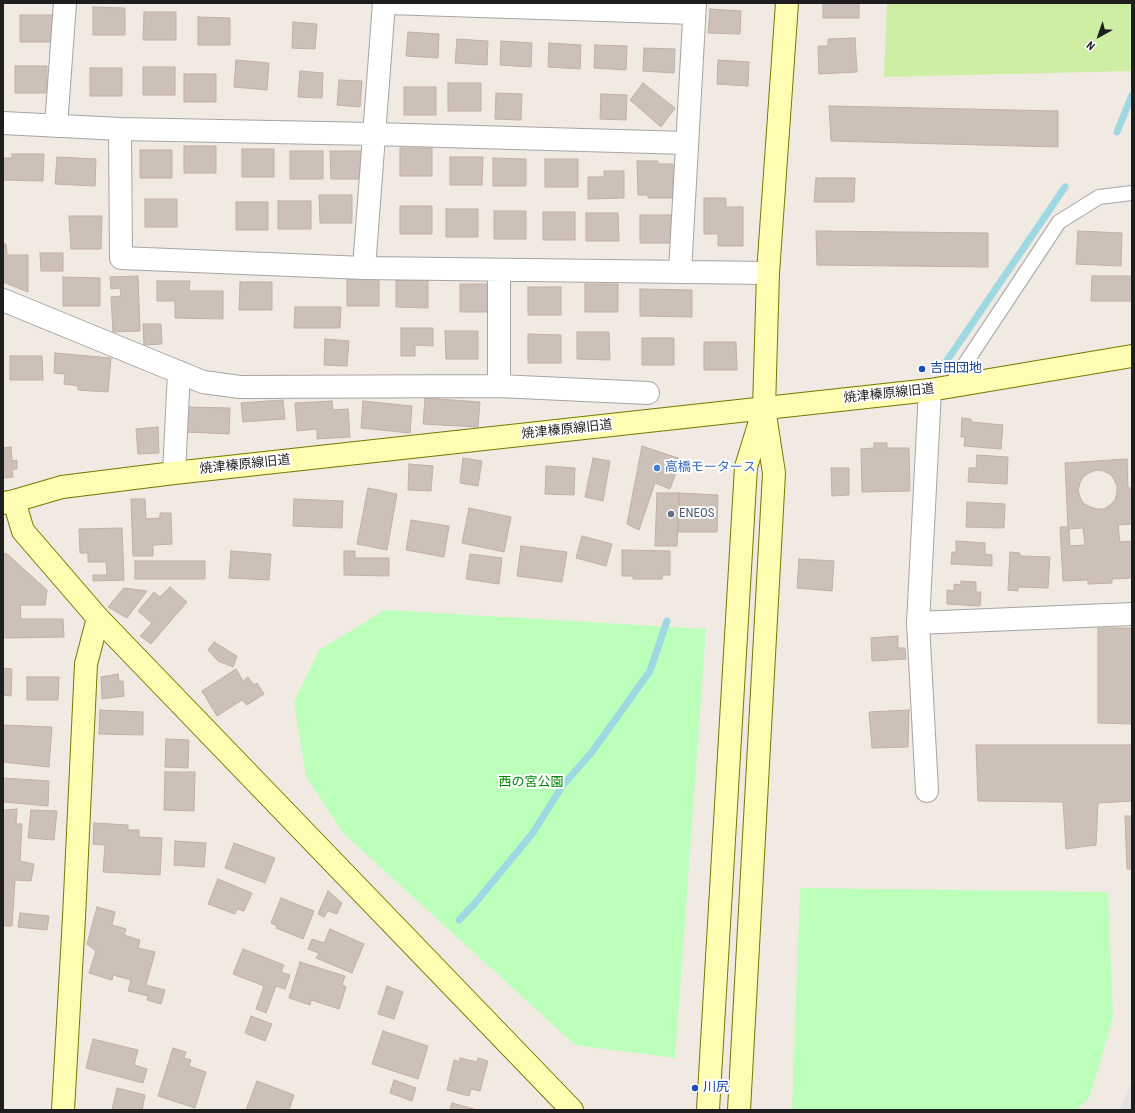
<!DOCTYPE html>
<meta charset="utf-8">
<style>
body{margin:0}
#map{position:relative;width:1135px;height:1113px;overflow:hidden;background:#f0eae3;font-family:"Roboto Condensed",sans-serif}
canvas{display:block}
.frame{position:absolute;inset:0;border:4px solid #1e1e1e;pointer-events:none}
.north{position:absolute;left:1079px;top:16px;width:40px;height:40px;-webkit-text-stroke:3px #fff;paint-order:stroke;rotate:220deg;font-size:11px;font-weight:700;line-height:16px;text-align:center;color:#1e1e1e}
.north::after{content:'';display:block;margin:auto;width:14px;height:18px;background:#1e1e1e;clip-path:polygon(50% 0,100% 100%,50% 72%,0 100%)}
</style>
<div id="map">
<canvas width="1135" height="1113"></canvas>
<div class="frame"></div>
<div class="north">N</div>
</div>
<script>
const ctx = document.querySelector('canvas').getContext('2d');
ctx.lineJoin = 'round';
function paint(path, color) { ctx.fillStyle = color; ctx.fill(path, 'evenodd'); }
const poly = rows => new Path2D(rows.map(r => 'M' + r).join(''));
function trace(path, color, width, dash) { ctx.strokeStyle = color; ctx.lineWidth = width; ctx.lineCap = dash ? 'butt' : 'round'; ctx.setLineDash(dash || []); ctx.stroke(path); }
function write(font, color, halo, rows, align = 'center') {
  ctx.font = font + ' "Roboto Condensed","Noto Sans JP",sans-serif'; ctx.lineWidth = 4; ctx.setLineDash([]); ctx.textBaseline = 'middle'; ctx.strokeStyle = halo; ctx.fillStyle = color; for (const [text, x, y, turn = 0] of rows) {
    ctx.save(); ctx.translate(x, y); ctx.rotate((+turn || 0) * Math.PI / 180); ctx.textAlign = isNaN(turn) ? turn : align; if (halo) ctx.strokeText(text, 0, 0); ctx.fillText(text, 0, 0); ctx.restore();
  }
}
paint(poly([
 [887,3,1132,3,1132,71,884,77]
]), '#ceefa3');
paint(poly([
 [385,610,706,629,675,1058,575,1045,343,833,306,776,294,702,319,650],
 [800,888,1108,892,1113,1018,1090,1096,1077,1110,792,1110]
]), '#bfb');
paint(poly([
 [1132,1080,1132,1110,1120,1110,1121,1109]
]), '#e2e2e2');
trace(poly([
 [1117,132,1132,95],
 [946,362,1065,187],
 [459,920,476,902,532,834,563,785,592,752,650,671,667,621]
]), '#9ed8e2', 7);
const building = poly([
 [823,3,859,3,859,18,823,18,823,3],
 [93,7,125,8,125,35,93,35,93,7],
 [710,9,741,11,740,34,708,33,710,9],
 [144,12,176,12,176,40,143,40,144,12],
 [20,15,53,15,53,42,20,42,20,15],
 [198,17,230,18,230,45,198,45,198,17],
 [293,22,317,24,315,49,292,48,293,22],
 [408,32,439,34,438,58,406,56,408,32],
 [855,38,857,72,819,74,818,46,828,46,828,39,855,38],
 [457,39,488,41,487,65,455,63,457,39],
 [501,41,532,43,531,67,500,65,501,41],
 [549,43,581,45,580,69,548,67,549,43],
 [595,45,627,46,626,70,594,68,595,45],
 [644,48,675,49,674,73,643,71,644,48],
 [236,60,269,63,267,90,234,87,236,60],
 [718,60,749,62,748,86,717,84,718,60],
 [15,66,47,66,47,93,15,93,15,66],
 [143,67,175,67,175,95,143,95,143,67],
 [90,68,122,68,122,96,90,96,90,68],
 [300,71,323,73,322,98,298,97,300,71],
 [184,74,216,74,216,102,184,102,184,74],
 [339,80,362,81,360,107,337,105,339,80],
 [448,83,481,83,481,111,448,111,448,83],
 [643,83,675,108,661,127,630,100,643,83],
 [404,87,436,87,436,115,404,115,404,87],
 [496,93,522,94,521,120,495,119,496,93],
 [601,94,627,95,626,120,600,119,601,94],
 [829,106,1058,111,1058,147,831,141,829,106],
 [184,146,216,146,216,173,184,173,184,146],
 [400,148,432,148,432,176,400,176,400,148],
 [242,149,274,149,274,177,242,177,242,149],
 [140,150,172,150,172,178,140,178,140,150],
 [290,151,323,151,323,179,290,179,290,151],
 [330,151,363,151,363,179,331,179,330,151],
 [12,154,44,154,43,181,3,180,3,158,12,158,12,154],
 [57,157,96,159,95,186,55,184,57,157],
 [450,157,483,157,482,185,450,185,450,157],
 [493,158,526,159,526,186,493,186,493,158],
 [545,159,578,159,578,187,545,187,545,159],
 [637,161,658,161,658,164,673,164,673,198,648,198,648,195,638,195,637,161],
 [604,171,624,171,624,198,588,199,588,177,604,177,604,171],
 [816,178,855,178,854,202,814,202,816,178],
 [319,195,352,195,352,223,320,223,319,195],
 [704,198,726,198,726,207,743,207,743,246,718,246,718,234,704,234,704,198],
 [145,199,177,199,177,227,145,227,145,199],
 [278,201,311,201,311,229,278,229,278,201],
 [236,202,268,202,268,230,236,230,236,202],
 [400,206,432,206,432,234,400,234,400,206],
 [446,209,478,209,478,237,446,237,446,209],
 [494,211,526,211,526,239,494,239,494,211],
 [543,212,575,212,575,240,543,240,543,212],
 [586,213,618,213,619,241,586,241,586,213],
 [640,215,673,215,673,243,640,243,640,215],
 [69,216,102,216,101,249,71,249,69,216],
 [816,231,988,233,988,267,817,265,816,231],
 [1078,231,1122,233,1121,266,1076,264,1078,231],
 [3,244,6,244,7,255,28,255,28,292,3,282,3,244],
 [40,253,63,253,63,271,41,271,40,253],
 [138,276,140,331,113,332,111,297,121,296,120,288,111,289,110,277,138,276],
 [1092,276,1132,276,1132,301,1091,301,1092,276],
 [63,277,100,278,100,306,63,306,63,277],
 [347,278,379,278,379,306,347,306,347,278],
 [396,280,428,280,428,308,396,307,396,280],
 [157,281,190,281,189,291,223,291,223,319,175,318,175,301,157,301,157,281],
 [240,282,272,282,272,310,239,310,240,282],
 [460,284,492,284,493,312,460,312,460,284],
 [585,284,618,284,618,312,585,312,585,284],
 [528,287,561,287,561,315,528,315,528,287],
 [640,289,692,290,692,317,640,316,640,289],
 [295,307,341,307,340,328,294,328,295,307],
 [143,324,161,324,162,344,144,345,143,324],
 [401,328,433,328,433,346,415,345,415,356,401,356,401,328],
 [445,331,478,331,478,359,446,359,445,331],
 [577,332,609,332,610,360,577,359,577,332],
 [528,334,561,335,561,363,528,363,528,334],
 [642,338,674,338,674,365,642,365,642,338],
 [325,339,349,341,347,366,324,365,325,339],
 [704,342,736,342,737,370,704,370,704,342],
 [55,353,111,358,108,392,78,390,78,386,64,384,65,374,54,373,55,353],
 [10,356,42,356,43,380,10,380,10,356],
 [425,398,480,402,478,427,423,424,425,398],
 [283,400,285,419,243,422,241,403,283,400],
 [332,401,333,410,348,409,350,437,317,439,317,429,297,431,295,403,332,401],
 [363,401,412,406,410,433,361,428,363,401],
 [187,407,230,408,229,434,186,432,187,407],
 [962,418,971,419,971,422,1003,425,1001,449,964,446,965,437,961,437,962,418],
 [158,427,159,453,138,454,136,429,158,427],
 [874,443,887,443,887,448,909,448,910,491,862,492,861,449,874,448,874,443],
 [642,446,681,459,670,489,655,483,639,530,627,524,642,446],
 [11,447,12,461,17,460,17,469,12,470,13,477,3,478,3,448,11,447],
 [977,455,1008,457,1007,484,968,482,969,468,976,468,977,455],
 [463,458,482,461,478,486,460,483,463,458],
 [593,458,610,461,603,501,585,497,593,458],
 [1127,459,1128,488,1132,488,1132,524,1118,525,1120,542,1132,541,1132,578,1112,579,1112,583,1088,584,1088,580,1063,581,1060,527,1068,527,1065,463,1127,459],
 [1096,470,1103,471,1110,474,1114,479,1117,486,1117,493,1115,500,1110,505,1104,509,1097,509,1090,507,1083,503,1080,497,1078,490,1080,483,1083,477,1089,473,1096,470],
 [1083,528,1085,545,1070,546,1069,529,1083,528],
 [409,464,433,466,431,491,408,490,409,464],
 [546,466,575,468,574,495,545,494,546,466],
 [831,468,849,468,849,495,832,496,831,468],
 [368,488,397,494,387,550,357,544,368,488],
 [657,493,679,493,677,546,655,546,657,493],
 [679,493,718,495,717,532,678,532,679,493],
 [131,499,145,499,146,519,160,518,160,513,171,513,172,544,153,545,153,556,133,556,131,499],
 [294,499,343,501,342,528,293,526,294,499],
 [967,502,1005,504,1004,528,966,527,967,502],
 [469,508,511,517,504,552,462,543,469,508],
 [411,520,449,526,444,557,406,550,411,520],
 [122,528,124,580,93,581,93,575,107,575,106,562,88,562,88,553,80,553,79,529,122,528],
 [582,536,612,544,606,566,576,558,582,536],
 [956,541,985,543,985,554,992,555,992,566,951,564,952,552,956,552,956,541],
 [521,546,567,552,562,582,517,576,521,546],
 [622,550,670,551,670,575,663,575,662,579,633,579,633,576,622,576,622,550],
 [231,551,271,554,269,580,229,578,231,551],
 [344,551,355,551,355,558,389,558,389,576,344,575,344,551],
 [1010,552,1020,553,1020,556,1050,557,1048,588,1018,587,1018,591,1008,590,1010,552],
 [3,553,7,554,47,590,45,605,20,605,21,619,63,619,64,637,3,638,3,553],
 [470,554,502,558,499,584,466,579,470,554],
 [799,559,834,561,832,591,797,588,799,559],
 [135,561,205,561,205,579,135,579,135,561],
 [961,581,976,582,976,592,981,592,980,606,947,604,947,590,954,591,954,584,961,585,961,581],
 [170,587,187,602,151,644,140,636,152,623,138,611,154,592,160,597,170,587],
 [124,588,147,591,127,618,108,607,124,588],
 [1098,628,1132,628,1132,724,1098,723,1098,628],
 [898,636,898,648,905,648,906,659,872,661,871,638,898,636],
 [214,642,237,656,233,667,218,661,208,650,214,642],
 [3,668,12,669,11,696,3,695,3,668],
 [236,669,243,681,248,677,254,685,257,683,264,694,247,705,242,700,217,716,202,691,236,669],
 [118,674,119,681,123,681,124,696,102,699,101,677,118,674],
 [27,677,59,677,58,700,27,700,27,677],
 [100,710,143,712,143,735,99,734,100,710],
 [909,710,908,747,872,748,869,712,909,710],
 [3,725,52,727,49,767,3,762,3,725],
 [166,739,189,740,188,768,165,767,166,739],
 [976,745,1132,745,1132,801,1098,803,1096,845,1066,849,1063,802,978,801,976,745],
 [165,772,195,772,194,811,164,810,165,772],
 [3,778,49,781,48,806,3,802,3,778],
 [17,809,16,824,22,824,20,861,34,864,31,881,15,880,12,926,3,926,3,810,17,809],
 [31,810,57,811,54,840,28,838,31,810],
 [1125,816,1132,816,1132,869,1127,869,1125,816],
 [94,823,128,825,128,830,139,830,139,837,162,838,160,875,103,872,105,845,93,844,94,823],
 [175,841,206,843,204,867,174,865,175,841],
 [234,843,275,858,265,883,225,868,234,843],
 [218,879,252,893,244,911,237,909,235,914,208,904,218,879],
 [328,891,342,903,337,914,328,911,324,917,318,914,328,891],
 [281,898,314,911,303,939,276,928,277,926,271,923,281,898],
 [97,907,115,912,112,925,126,929,124,935,140,940,138,948,155,952,146,985,165,990,161,1004,147,1000,148,996,128,991,131,980,113,975,112,980,89,973,96,951,87,944,97,907],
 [20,913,49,916,47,930,18,927,20,913],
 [330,929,364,944,352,973,316,958,319,953,308,949,312,939,324,943,330,929],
 [243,949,284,965,281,972,290,975,285,989,276,986,266,1013,256,1009,264,986,233,974,243,949],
 [300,962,345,976,342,985,346,987,339,1009,311,1000,310,1005,289,998,300,962],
 [387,986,403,992,394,1019,378,1014,387,986],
 [251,1016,272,1024,265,1041,245,1033,251,1016],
 [383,1031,428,1046,418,1079,372,1064,383,1031],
 [93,1039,138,1050,134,1065,147,1069,143,1083,86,1068,93,1039],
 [173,1048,186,1052,184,1058,191,1060,189,1066,206,1072,195,1108,158,1096,173,1048],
 [460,1058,477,1062,478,1058,488,1061,480,1091,471,1089,469,1096,447,1090,454,1060,460,1062,460,1058],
 [394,1080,416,1088,412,1101,390,1093,394,1080],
 [257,1081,294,1095,289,1110,246,1110,257,1081],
 [117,1088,145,1095,142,1110,112,1110,117,1088],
 [452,1103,477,1110,450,1110,452,1103]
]);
paint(building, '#ccc0b8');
trace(building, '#c3afa3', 1);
const lane = poly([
 [949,388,1059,222,1099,197,1132,193]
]);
const street = poly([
 [388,3,694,13],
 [3,123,120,129,121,258,364,268,768,273],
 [56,126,65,3],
 [120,129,374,134,687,143],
 [364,268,384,3],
 [680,272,695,3],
 [3,300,203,382,240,387,499,386,648,393],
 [499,386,499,270],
 [174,473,179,372],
 [918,623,1132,614],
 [927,791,918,623,930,390]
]);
const secondary = poly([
 [14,501,23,531,98,618,572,1110],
 [3,503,14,501,62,487,174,473,930,390,1132,356],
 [63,1110,74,917,86,664,98,618],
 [708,1110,746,467,762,415],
 [739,1110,774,473,764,408,768,273,787,3]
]);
trace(lane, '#a5a5a5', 16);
trace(street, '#a5a5a5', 24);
trace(secondary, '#757900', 24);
trace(lane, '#fff', 14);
trace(street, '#fff', 22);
trace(secondary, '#fffdb1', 22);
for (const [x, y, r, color] of [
 [922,369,4,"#1a4fb4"],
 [657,468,4,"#3f7fe0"],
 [671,514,4,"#5c6f8a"],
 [695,1088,4,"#1a4fb4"]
]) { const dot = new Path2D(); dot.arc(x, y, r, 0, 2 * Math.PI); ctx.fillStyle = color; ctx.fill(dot); trace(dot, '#fff', 1.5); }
write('13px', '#164399', '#fff', [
 ["吉田団地",930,369],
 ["川尻",703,1088]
], 'left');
write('13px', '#1e1e1e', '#fff', [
 ["焼津榛原線旧道",889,394,-6],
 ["焼津榛原線旧道",567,430,-6],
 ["焼津榛原線旧道",245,465,-6]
]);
write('13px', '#366cbe', '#fff', [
 ["高橋モータース",665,468]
], 'left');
write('13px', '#4e5e75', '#fff', [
 ["ENEOS",679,514]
], 'left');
write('13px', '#018702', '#fff', [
 ["西の宮公園",531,783]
]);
</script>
